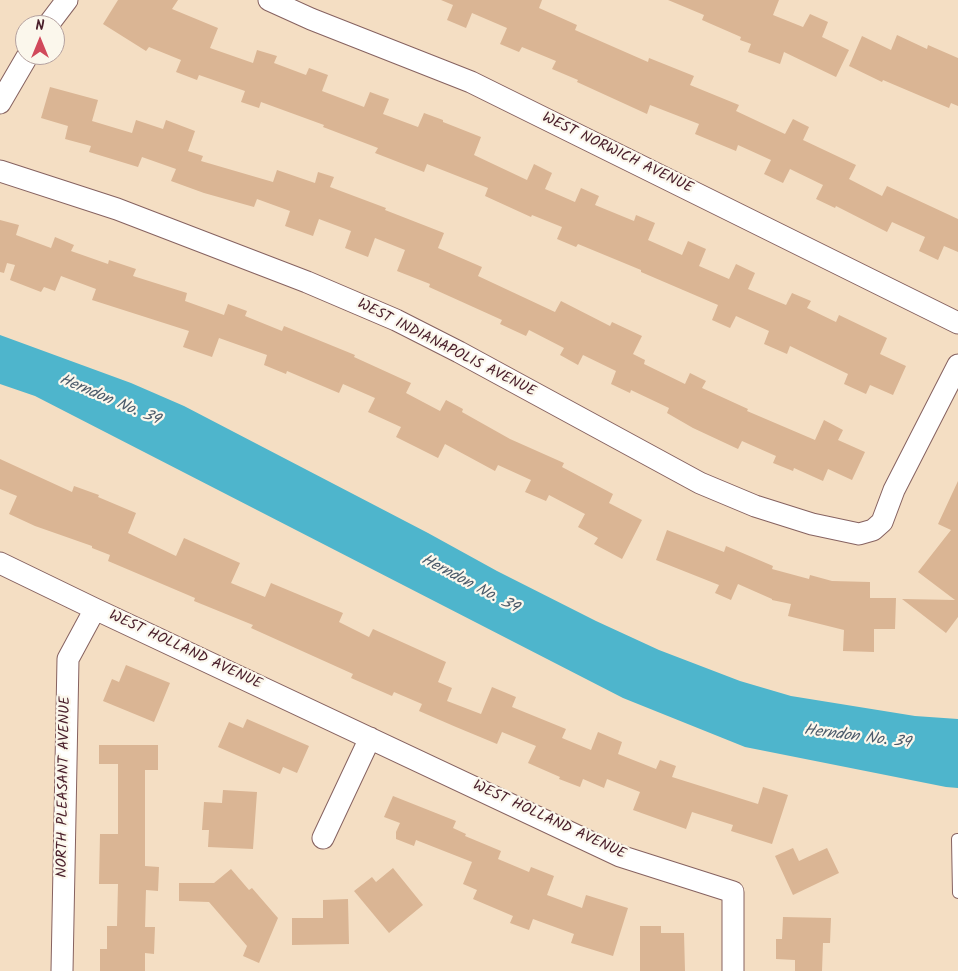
<!DOCTYPE html>
<style>
body{margin:0}
#map{position:relative;width:958px;height:971px;overflow:hidden;background:#f4dec3;font-family:Kalam,sans-serif}
canvas{display:block}
.north{position:absolute;left:15px;top:15px;width:50px;height:50px;box-sizing:border-box;background:#fbf7ec;border:1px solid #b4a19f;border-radius:50%;rotate:0deg;font-size:14px;font-weight:700;line-height:20px;text-align:center;color:#4a1f2b}
.north::after{content:'';display:block;margin:auto;width:18px;height:22px;background:#d1495b;clip-path:polygon(50% 0,100% 100%,50% 72%,0 100%)}
</style>
<div id="map">
<canvas width="958" height="971"></canvas>
<div class="north">N</div>
</div>
<script>
const ctx = document.querySelector('canvas').getContext('2d');
ctx.lineJoin = 'round';
function paint(path, color) { ctx.fillStyle = color; ctx.fill(path, 'evenodd'); }
const poly = rows => new Path2D(rows.map(r => 'M' + r).join(''));
function trace(path, color, width, dash) { ctx.strokeStyle = color; ctx.lineWidth = width; ctx.lineCap = dash ? 'butt' : 'round'; ctx.setLineDash(dash || []); ctx.stroke(path); }
function write(font, color, halo, rows, align = 'center') {
  ctx.font = font + ' Kalam,sans-serif'; ctx.lineWidth = 4.5; ctx.setLineDash([]); ctx.textBaseline = 'middle'; ctx.strokeStyle = halo; ctx.fillStyle = color; for (const [text, x, y, turn = 0] of rows) {
    ctx.save(); ctx.translate(x, y); ctx.rotate((+turn || 0) * Math.PI / 180); ctx.textAlign = isNaN(turn) ? turn : align; if (halo) ctx.strokeText(text, 0, 0); ctx.fillText(text, 0, 0); ctx.restore();
  }
}
paint(poly([
 [0,335,131,383,184,406,428,533,497,571,596,621,659,650,740,681,791,696,915,716,958,719,958,788,946,787,745,747,623,698,35,396,0,384]
]), '#4eb5cc');
paint(poly([
 [118,0,178,0,172,9,218,28,210,48,253,63,257,50,277,56,274,63,306,75,309,68,328,75,322,91,364,107,370,92,389,99,383,114,418,127,424,113,443,120,443,122,481,137,474,155,527,180,534,164,552,173,545,189,575,202,581,188,599,196,595,205,634,221,636,215,655,223,648,240,682,255,688,241,706,249,699,266,729,279,736,264,755,273,748,289,786,305,792,293,811,301,807,308,836,322,839,315,887,338,880,354,906,366,893,395,870,385,866,394,844,384,848,374,790,346,787,354,764,344,769,331,736,316,730,328,712,320,718,305,641,272,641,270,578,244,576,247,557,239,562,227,532,215,531,217,485,196,488,188,427,164,424,172,375,153,378,148,323,127,324,125,261,102,259,108,241,102,245,91,199,75,197,80,176,72,181,60,149,47,146,51,103,24],
 [441,0,542,0,539,8,577,25,575,30,648,62,649,58,694,76,690,85,739,105,736,111,785,134,793,119,809,127,803,140,856,165,849,179,882,196,887,186,958,219,958,252,944,246,938,260,919,251,925,237,892,222,887,232,836,206,835,208,816,199,823,185,790,169,783,183,764,174,771,160,738,145,736,151,695,134,699,124,650,105,647,114,577,82,578,80,552,69,556,61,522,47,519,52,500,44,507,28,472,13,466,28,447,20,453,5],
 [668,0,779,0,773,15,803,27,810,14,828,22,822,37,849,50,836,77,784,52,780,64,748,52,751,44,740,40,741,37,702,20,704,15],
 [897,35,927,49,928,45,958,58,958,106,951,103,949,108,883,80,882,82,849,66,862,36,891,50],
 [50,87,98,100,92,121,132,133,136,120,163,129,166,120,195,131,188,151,203,156,201,161,273,182,277,170,315,183,318,172,334,177,330,187,386,208,385,210,444,233,438,248,482,267,478,276,555,312,561,301,610,326,612,322,642,336,633,354,645,360,644,364,685,384,690,373,706,381,702,388,748,409,747,411,815,440,824,420,843,430,838,440,865,452,852,480,828,469,823,481,794,468,793,471,773,463,776,456,742,441,738,449,693,428,667,413,669,408,631,390,630,393,611,384,616,371,583,355,578,365,560,355,564,348,529,330,526,336,500,324,502,320,429,287,430,284,397,271,405,250,375,238,368,257,345,248,351,231,319,219,313,236,285,226,290,211,257,199,254,207,204,193,171,181,176,169,142,157,138,167,89,152,91,146,65,139,68,126,41,118],
 [0,220,19,225,16,235,51,248,55,237,74,245,71,251,108,264,109,260,136,269,133,276,187,293,185,301,224,315,228,304,247,311,245,316,282,331,284,326,355,355,354,357,411,383,406,393,440,411,446,400,463,409,462,412,510,439,564,463,562,467,613,494,609,503,642,520,622,559,594,544,598,538,578,527,585,514,549,495,546,501,525,492,531,480,498,465,495,471,445,444,438,458,396,437,401,427,368,412,375,398,343,384,339,393,287,371,286,374,264,365,267,355,219,338,212,357,183,347,189,331,92,300,96,289,61,276,55,291,44,287,41,292,10,280,15,265,7,263,4,273,0,272],
 [0,459,72,492,74,486,99,495,98,497,136,513,128,533,176,556,184,538,240,563,231,583,265,597,271,583,343,613,339,622,369,637,373,629,446,662,438,682,452,688,447,701,481,714,492,687,516,697,512,707,566,729,562,738,591,750,598,732,622,742,618,754,656,769,660,760,676,766,672,777,758,804,763,787,788,795,772,844,731,831,733,825,692,812,686,829,633,810,640,792,607,779,604,788,583,779,580,787,559,779,560,777,528,763,536,746,502,732,497,744,456,727,419,711,422,704,394,692,392,696,351,678,353,674,251,628,253,625,194,601,195,598,108,561,110,555,92,548,92,546,35,526,9,514,17,496,0,489],
 [958,481,958,617,946,633,902,599,955,600,918,572,951,530,938,524],
 [667,530,724,552,726,546,773,566,772,569,809,579,810,575,832,581,870,582,870,598,896,598,895,629,874,629,874,652,843,651,844,630,788,616,791,604,772,600,772,599,738,584,731,600,715,593,719,585,656,560],
 [126,665,170,683,154,722,103,701,112,679,119,682],
 [247,719,309,746,297,773,283,767,280,774,218,747,229,722,243,728],
 [99,745,158,745,158,770,145,770,145,866,159,867,158,891,146,890,145,927,155,927,154,954,145,953,145,971,100,971,100,949,107,949,107,926,117,926,118,884,99,884,100,834,118,834,118,764,99,764],
 [223,790,257,792,253,849,208,847,209,830,202,830,204,802,222,803],
 [393,796,456,821,453,828,466,834,465,836,501,851,498,859,529,872,531,867,554,876,547,895,582,908,586,895,628,908,613,956,571,943,574,934,533,919,529,930,510,923,513,916,473,899,477,890,463,884,472,862,416,840,414,846,396,839,396,832,400,823,384,817],
 [793,848,799,861,827,848,839,873,793,895,775,856],
 [393,868,423,905,389,933,354,891,372,877,376,882],
 [231,869,249,890,252,888,278,918,259,963,243,956,247,946,209,902,179,901,179,883,214,883],
 [348,899,349,944,292,945,292,918,323,918,323,900],
 [783,917,831,918,830,943,823,943,822,971,795,971,795,960,776,959,776,939,782,939],
 [640,926,661,926,661,933,684,933,685,971,640,971]
]), '#dab594');
const service = poly([
 [957,839,958,893]
]);
const minor = poly([
 [269,0,311,19,471,82,958,323],
 [48,25,67,0],
 [0,103,28,55],
 [0,171,117,209,307,282,396,320,459,352,700,483,755,506,812,524,859,534,873,530,882,522,894,490,958,365],
 [0,563,95,609,620,856,733,892,733,971],
 [323,838,370,738],
 [62,971,68,659,95,609]
]);
trace(service, '#866260', 12);
trace(minor, '#866260', 23);
trace(service, '#fff', 10);
trace(minor, '#fff', 21);
write('15px', '#4a1f2b', '#fbf7ec', [
 ["WEST NORWICH AVENUE",617,154,26],
 ["WEST INDIANAPOLIS AVENUE",446,349,27],
 ["WEST HOLLAND AVENUE",185,651,25],
 ["NORTH PLEASANT AVENUE",65,787,-89],
 ["WEST HOLLAND AVENUE",549,821,25]
]);
write('italic 16px', '#4c5b6b', '#fbf7ec', [
 ["Herndon No. 39",109,401,23],
 ["Herndon No. 39",469,585,28],
 ["Herndon No. 39",857,738,7]
]);
</script>
